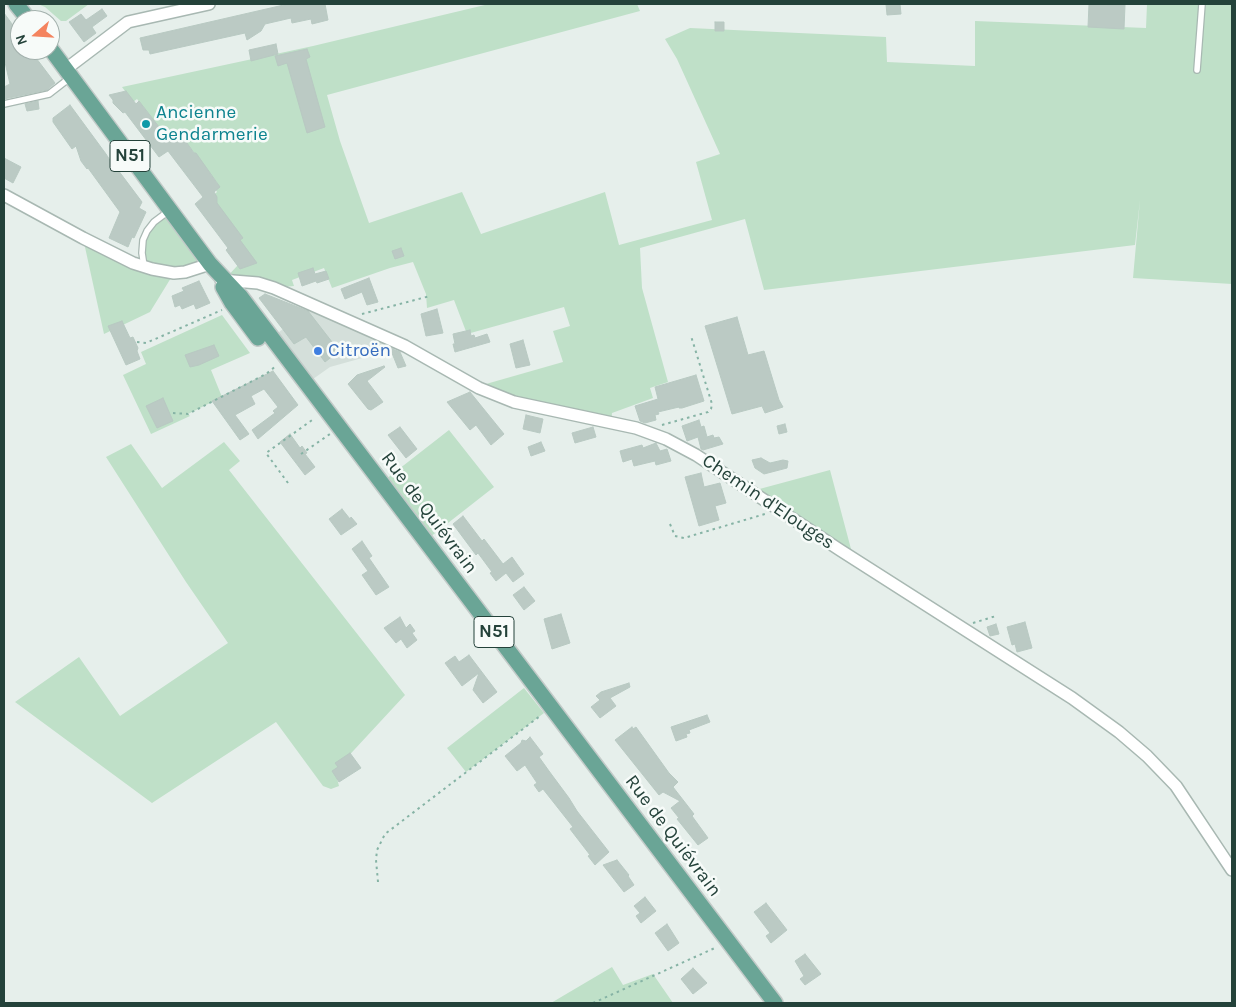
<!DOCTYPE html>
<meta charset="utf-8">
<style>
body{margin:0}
#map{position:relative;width:1236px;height:1007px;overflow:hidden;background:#e6efeb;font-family:Karla,sans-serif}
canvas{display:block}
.frame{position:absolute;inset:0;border:5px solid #24423a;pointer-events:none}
.north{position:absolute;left:10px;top:10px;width:50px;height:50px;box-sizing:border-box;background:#f7fbf9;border:1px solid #a3b1ad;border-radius:50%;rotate:251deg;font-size:14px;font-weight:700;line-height:20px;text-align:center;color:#24423a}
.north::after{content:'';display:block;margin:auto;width:18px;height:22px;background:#f4845f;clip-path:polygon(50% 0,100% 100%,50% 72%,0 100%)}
</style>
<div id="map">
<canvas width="1236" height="1007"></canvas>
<div class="frame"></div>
<div class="north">N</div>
</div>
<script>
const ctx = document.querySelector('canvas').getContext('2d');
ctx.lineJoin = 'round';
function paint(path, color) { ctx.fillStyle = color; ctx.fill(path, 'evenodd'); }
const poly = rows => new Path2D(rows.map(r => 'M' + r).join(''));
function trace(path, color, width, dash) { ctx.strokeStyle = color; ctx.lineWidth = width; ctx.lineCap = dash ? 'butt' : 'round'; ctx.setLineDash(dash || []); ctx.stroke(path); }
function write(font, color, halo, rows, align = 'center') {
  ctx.font = font + ' Karla,sans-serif'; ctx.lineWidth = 5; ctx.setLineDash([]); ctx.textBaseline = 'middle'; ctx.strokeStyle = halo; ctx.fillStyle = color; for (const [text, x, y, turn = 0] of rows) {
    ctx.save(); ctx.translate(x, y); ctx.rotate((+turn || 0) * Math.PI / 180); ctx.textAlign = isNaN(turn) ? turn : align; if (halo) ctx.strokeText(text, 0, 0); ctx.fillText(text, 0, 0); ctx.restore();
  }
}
paint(poly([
 [312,305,405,346,330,367,306,384,271,338,302,315]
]), '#d4dfda');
paint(poly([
 [38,4,89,4,66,21,61,21,45,7],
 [489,4,637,4,640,11,327,95,340,141,369,223,462,192,481,234,605,192,619,245,712,220,696,162,720,154,677,59,665,39,690,28,886,37,887,62,975,66,975,21,1146,28,1147,4,1232,4,1232,284,1133,278,1140,200,1135,245,764,290,745,219,640,248,642,288,668,382,650,388,653,398,612,413,611,423,479,388,486,384,563,362,553,331,570,326,564,307,467,334,454,300,427,308,426,294,413,262,390,268,332,288,324,268,292,280,294,286,274,288,224,280,238,265,211,197,217,192,214,187,218,184,180,135,173,140,169,135,166,137,137,99,133,102,122,87,313,46],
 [170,210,210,264,174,273,150,312,104,334,83,238,144,266,142,253,147,231],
 [222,315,250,353,211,370,222,397,188,414,190,416,151,434,123,375,146,364,141,352],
 [449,430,494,487,425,541,381,483],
 [224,442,240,461,229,470,405,695,342,763,336,774,339,786,331,789,323,786,276,722,152,803,15,702,79,657,120,716,228,643,186,582,106,457,131,444,162,488],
 [830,470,851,549,840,550,752,491],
 [524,688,544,713,466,772,447,748],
 [612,967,623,985,653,974,673,1003,551,1003]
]), '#bfe0c8');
const building = poly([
 [288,4,325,4,328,20,312,24,311,19,292,23,291,18,265,24,261,31,247,40,245,33,150,54,149,50,143,50,140,38,288,4],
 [886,4,900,4,901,14,887,15,886,4],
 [1089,4,1125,5,1124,29,1088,27,1089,4],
 [102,9,107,16,92,27,96,33,84,42,69,22,81,14,86,20,102,9],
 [4,13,20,35,20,50,30,50,55,83,47,90,4,99,4,87,10,84,4,58,4,13],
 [715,22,724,22,724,31,715,31,715,22],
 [276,44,278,54,251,61,249,50,276,44],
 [307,49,310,57,306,59,325,127,307,133,287,63,278,66,275,56,307,49],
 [126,91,136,104,139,101,166,136,172,137,175,142,182,136,194,153,196,153,220,187,214,192,217,197,217,203,243,238,240,240,257,263,240,269,226,250,228,248,195,204,203,197,168,151,159,157,125,112,123,113,113,103,113,100,109,95,126,91],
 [38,101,39,109,27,111,25,104,38,101],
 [70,105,106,154,117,171,118,170,142,202,139,208,146,212,134,238,132,237,128,247,109,238,120,212,88,168,87,169,81,161,76,146,72,149,53,122,53,118,70,105],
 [4,158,21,167,13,183,4,178,4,158],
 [401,248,404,256,395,259,392,251,401,248],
 [313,268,315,274,326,271,329,279,317,283,316,281,302,286,298,273,313,268],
 [369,278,378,302,367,305,362,292,345,299,341,289,369,278],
 [199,281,210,303,196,309,194,304,182,309,180,305,175,307,172,296,184,291,182,288,199,281],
 [265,294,308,311,339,351,325,362,306,337,294,344,259,298,265,294],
 [437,309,443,333,426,336,421,314,437,309],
 [737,317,748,355,764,351,779,400,783,407,765,413,762,406,732,414,705,326,737,317],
 [122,321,130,338,133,337,138,348,137,351,140,359,126,365,108,326,122,321],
 [470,330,471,336,474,335,475,338,487,334,490,342,455,352,453,344,455,344,453,334,470,330],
 [523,340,530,365,516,368,510,344,523,340],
 [214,345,219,356,199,365,190,367,185,355,214,345],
 [390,348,400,352,406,366,398,368,390,348],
 [384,366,385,367,367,381,383,402,371,410,368,409,348,384,357,375,384,366],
 [273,371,298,405,258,439,252,430,275,413,273,411,278,407,264,389,251,396,255,404,235,415,249,434,240,440,212,401,273,371],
 [696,375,704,401,682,408,679,408,679,407,658,412,659,414,655,415,656,420,645,423,640,421,635,406,658,399,655,387,696,375],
 [470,392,504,434,491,445,476,425,470,430,447,402,470,392],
 [163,398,173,421,157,428,146,406,163,398],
 [526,415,543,419,540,433,523,429,526,415],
 [699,420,701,427,704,426,707,437,713,435,714,438,719,437,723,444,703,450,701,449,698,437,687,441,682,426,699,420],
 [785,424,787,432,779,434,777,426,785,424],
 [400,427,417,449,406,458,388,435,400,427],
 [593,427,596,437,575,443,572,433,593,427],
 [290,434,300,448,302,446,307,453,305,454,315,467,305,475,280,442,290,434],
 [541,442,545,451,531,456,528,447,541,442],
 [656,443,660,451,667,449,671,461,656,465,655,461,634,466,632,459,623,462,620,451,642,445,643,448,656,443],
 [761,458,770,463,783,460,788,461,787,468,764,474,755,468,752,460,761,458],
 [701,473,704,487,720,483,726,503,715,506,719,520,699,526,685,477,701,473],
 [342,509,350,519,351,517,357,524,341,535,329,519,342,509],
 [463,516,482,541,484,539,503,564,512,557,524,574,513,582,506,573,496,581,490,573,492,572,478,553,476,555,453,524,463,516],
 [362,541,372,556,369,558,389,587,376,595,362,575,368,571,352,549,362,541],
 [524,587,535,601,524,610,513,595,524,587],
 [561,614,570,643,552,649,544,619,561,614],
 [400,617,406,628,410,624,415,631,412,633,417,640,407,648,401,639,396,643,384,628,400,617],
 [1025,622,1032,648,1017,652,1015,644,1012,645,1007,627,1025,622],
 [996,624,999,634,990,636,987,627,996,624],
 [469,655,497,692,483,703,473,690,479,673,462,686,445,663,455,656,459,662,469,655],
 [629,683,630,687,610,698,616,706,600,718,591,707,600,700,596,696,601,692,629,683],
 [707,715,710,722,689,730,690,733,686,734,687,737,676,741,671,727,707,715],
 [632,727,633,729,636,727,669,773,678,782,673,787,694,814,692,816,708,838,698,845,677,819,679,818,671,808,680,801,663,792,659,795,615,740,632,727],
 [530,737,543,754,539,757,549,771,569,798,577,811,609,852,595,865,588,856,590,855,570,829,573,827,543,789,539,792,534,785,537,783,525,765,517,771,505,756,521,743,522,740,526,741,530,737],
 [350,753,361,768,339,782,332,771,338,767,335,763,350,753],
 [617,860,629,875,628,876,634,885,624,892,603,865,617,860],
 [645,897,656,911,641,923,636,916,640,913,634,906,645,897],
 [766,903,787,930,771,943,766,936,770,933,754,912,766,903],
 [667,924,679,943,668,951,655,933,667,924],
 [805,954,821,974,805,985,800,979,804,976,795,961,805,954],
 [693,968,707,983,693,994,681,979,693,968]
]);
paint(building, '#bbcac4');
trace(building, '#b8c9c2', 1);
const service = poly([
 [1197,70,1202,4],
 [4,104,49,94,71,77],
 [144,266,142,253,143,240,147,231,154,222,170,210]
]);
const minor = poly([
 [66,69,128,22,209,4],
 [4,195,83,238,133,263,152,269,174,273,185,272,210,264],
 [221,280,258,283,274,288,405,346,479,388,514,402,636,428,666,439,696,455,840,550,1072,698,1119,732,1147,756,1176,786,1232,870]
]);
const primary = poly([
 [16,4,29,20],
 [50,48,210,264,241,297,775,1003],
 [223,287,232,303,258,338]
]);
trace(service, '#a8b8b2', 8);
trace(minor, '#a8b8b2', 14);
trace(primary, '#c2cac8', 18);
trace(poly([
 [362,314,430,296],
 [137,342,146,343,222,310],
 [173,413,188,414,266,374,276,366],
 [662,425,708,412,711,409,712,404,691,336],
 [301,454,330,434],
 [288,483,266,453,315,418],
 [670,524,675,536,684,538,765,514],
 [973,623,996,616],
 [378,882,376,860,377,850,385,834,540,716],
 [593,1003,717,947]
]), '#86b3a5', 2, [2.5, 4]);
trace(service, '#fff', 5.5);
trace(minor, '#fff', 11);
trace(primary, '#6aa596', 15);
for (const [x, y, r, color] of [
 [146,124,5,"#0f9aa8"],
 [318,351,5,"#3f7fe0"]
]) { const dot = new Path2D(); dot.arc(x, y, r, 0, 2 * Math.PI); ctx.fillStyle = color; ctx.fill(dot); trace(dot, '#f7fbf9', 2); }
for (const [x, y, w] of [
 [130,156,40],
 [494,632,40]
]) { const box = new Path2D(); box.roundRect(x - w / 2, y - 15.5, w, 31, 4); ctx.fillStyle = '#f7fbf9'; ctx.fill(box); trace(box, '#24423a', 1); }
write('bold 18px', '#24423a', null, [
 ["N51",130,156],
 ["N51",494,632]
]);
write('19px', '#0d838f', '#f7fbf9', [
 ["Ancienne",156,113],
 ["Gendarmerie",156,135]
], 'left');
write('19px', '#366cbe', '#f7fbf9', [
 ["Citroën",328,351]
], 'left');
write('19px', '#24423a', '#f7fbf9', [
 ["Chemin d'Elouges",768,502,34],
 ["Rue de Quiévrain",429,513,53],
 ["Rue de Quiévrain",673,836,53]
]);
</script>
